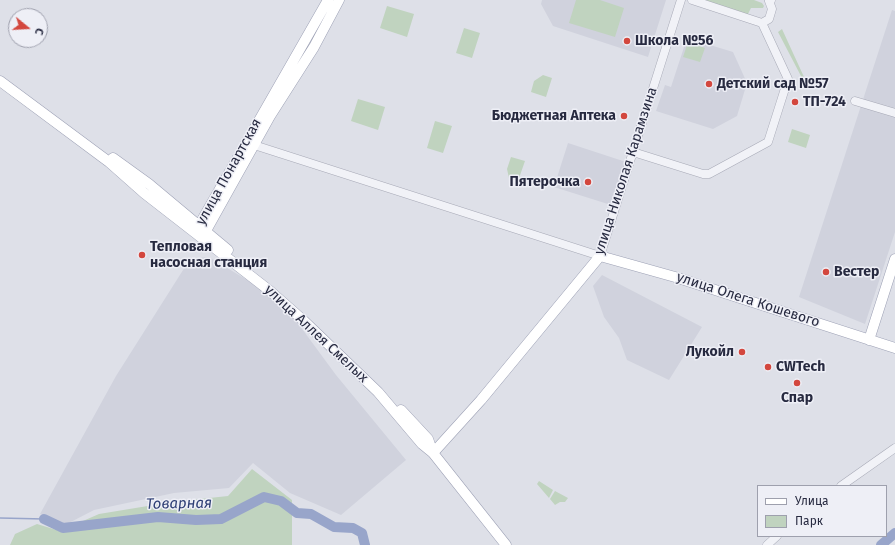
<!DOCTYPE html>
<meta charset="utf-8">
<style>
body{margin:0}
#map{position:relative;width:895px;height:545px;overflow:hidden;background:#dee0e8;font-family:"Fira Sans",sans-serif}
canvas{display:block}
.legend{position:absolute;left:757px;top:485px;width:130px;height:52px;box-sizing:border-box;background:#eeeff6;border:1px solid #9ea0ad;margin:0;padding:5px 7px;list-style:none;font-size:12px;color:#272a40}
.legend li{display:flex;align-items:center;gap:8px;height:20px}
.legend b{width:20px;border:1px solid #9ea0ad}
.north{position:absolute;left:8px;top:8px;width:40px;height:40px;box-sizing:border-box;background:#eeeff6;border:1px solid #9ea0ad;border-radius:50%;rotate:108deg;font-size:11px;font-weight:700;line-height:16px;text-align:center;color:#272a40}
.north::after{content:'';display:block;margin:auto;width:14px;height:18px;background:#d3473e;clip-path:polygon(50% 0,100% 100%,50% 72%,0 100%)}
</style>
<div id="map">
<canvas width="895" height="545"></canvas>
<ul class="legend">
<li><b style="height:5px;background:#fff"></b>Улица</li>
<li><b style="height:11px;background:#c0d3bf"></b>Парк</li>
</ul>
<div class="north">С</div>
</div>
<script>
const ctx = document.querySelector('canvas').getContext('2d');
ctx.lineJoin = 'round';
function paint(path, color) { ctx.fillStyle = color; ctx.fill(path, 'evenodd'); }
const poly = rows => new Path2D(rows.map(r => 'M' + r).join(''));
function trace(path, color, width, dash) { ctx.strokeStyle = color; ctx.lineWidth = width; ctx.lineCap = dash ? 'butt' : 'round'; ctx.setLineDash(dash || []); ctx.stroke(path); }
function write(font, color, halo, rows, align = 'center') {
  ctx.font = font + ' "Fira Sans",sans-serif'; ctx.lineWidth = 3; ctx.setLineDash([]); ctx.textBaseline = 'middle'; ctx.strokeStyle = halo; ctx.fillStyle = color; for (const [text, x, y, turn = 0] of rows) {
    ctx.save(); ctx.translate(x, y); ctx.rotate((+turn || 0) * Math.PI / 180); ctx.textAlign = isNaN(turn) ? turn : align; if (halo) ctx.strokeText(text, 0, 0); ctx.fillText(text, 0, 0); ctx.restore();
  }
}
paint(poly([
 [542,0,666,0,648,57,553,26,541,4],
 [892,10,895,11,895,232,865,324,799,297],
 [687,38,733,52,747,83,737,116,713,129,656,111,665,85,671,87],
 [568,143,626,162,611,205,554,187],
 [209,257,262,289,297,322,336,375,406,460,341,515,290,493,253,463,229,488,174,493,94,510,65,525,40,514,116,376,190,259],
 [602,275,702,327,669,380,627,360,619,338,604,317,593,286]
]), '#d0d2dd');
paint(poly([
 [576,0,600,0,624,8,615,37,569,23],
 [700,0,754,0,762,3,764,6,763,8,751,8,747,16],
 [387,6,414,14,407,37,380,28],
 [464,28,480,33,472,58,456,53],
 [782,29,804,77,802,78,778,32],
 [688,42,705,48,700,62,683,57],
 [543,75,552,78,546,97,531,92,534,81],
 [358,99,385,107,378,130,351,121],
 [435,121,452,126,443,153,427,148],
 [792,129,810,135,806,148,788,142],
 [511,157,525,161,518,181,509,178,507,169],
 [252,469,292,500,292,545,10,545,15,534,37,524,60,531,99,514,172,502,228,496],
 [539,481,553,490,549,498,537,484],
 [555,491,568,498,565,502,560,502,555,505,550,499]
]), '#c0d3bf');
trace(poly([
 [0,518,44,519]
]), '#98a5ca', 1.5);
trace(poly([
 [44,519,63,528,158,517,196,520,221,519,264,497,281,501,297,513,311,514,334,527,353,528,362,533,365,545],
 [881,545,895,533]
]), '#98a5ca', 10);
const minor = poly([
 [692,0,762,23],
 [855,101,895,113],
 [254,145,600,256,681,0],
 [633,152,703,174,709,174,768,142,788,79,762,23,769,19,772,9,769,1,771,0],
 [841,486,895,448],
 [767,545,777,536]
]);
const major = poly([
 [0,81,109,162,144,193,270,291,304,321,378,392,422,444,433,453,506,545],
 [113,158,149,184,228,250],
 [197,229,328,0],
 [203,236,270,116,314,47,339,0],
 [869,340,895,259],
 [401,410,428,439,433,453],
 [433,453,481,400,600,256,675,277,895,348]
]);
trace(minor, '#a7a9b6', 9);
trace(major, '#9da1b5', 11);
trace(minor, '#f1f2f7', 8);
trace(major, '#fff', 10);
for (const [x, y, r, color] of [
 [627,41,4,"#d3473e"],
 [709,84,4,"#d3473e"],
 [795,102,4,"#d3473e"],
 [624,116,4,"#d3473e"],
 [588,182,4,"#d3473e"],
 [142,255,4,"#d3473e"],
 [826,272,4,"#d3473e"],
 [742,352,4,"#d3473e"],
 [768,367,4,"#d3473e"],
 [797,383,4,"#d3473e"]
]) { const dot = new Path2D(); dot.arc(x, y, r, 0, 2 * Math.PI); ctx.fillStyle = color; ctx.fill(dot); trace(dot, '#eeeff6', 1.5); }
write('bold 14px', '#272a40', '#eeeff6', [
 ["Школа №56",635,41],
 ["Детский сад №57",717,84],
 ["ТП-724",803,102],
 ["Бюджетная Аптека",616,116,"right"],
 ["Пятерочка",580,182,"right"],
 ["Тепловая",150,247],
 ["насосная станция",150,263],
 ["Вестер",834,272],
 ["Лукойл",734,352,"right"],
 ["CWTech",776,367],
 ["Спар",797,398,"center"]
], 'left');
write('14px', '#272a40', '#eeeff6', [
 ["улица Николая Карамзина",626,171,-72],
 ["улица Понартская",229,172,-61],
 ["улица Олега Кошевого",748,300,18],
 ["улица Аллея Смелых",316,334,43]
]);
write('italic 15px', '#2f4075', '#eeeff6', [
 ["Товарная",179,504,-1]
]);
</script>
